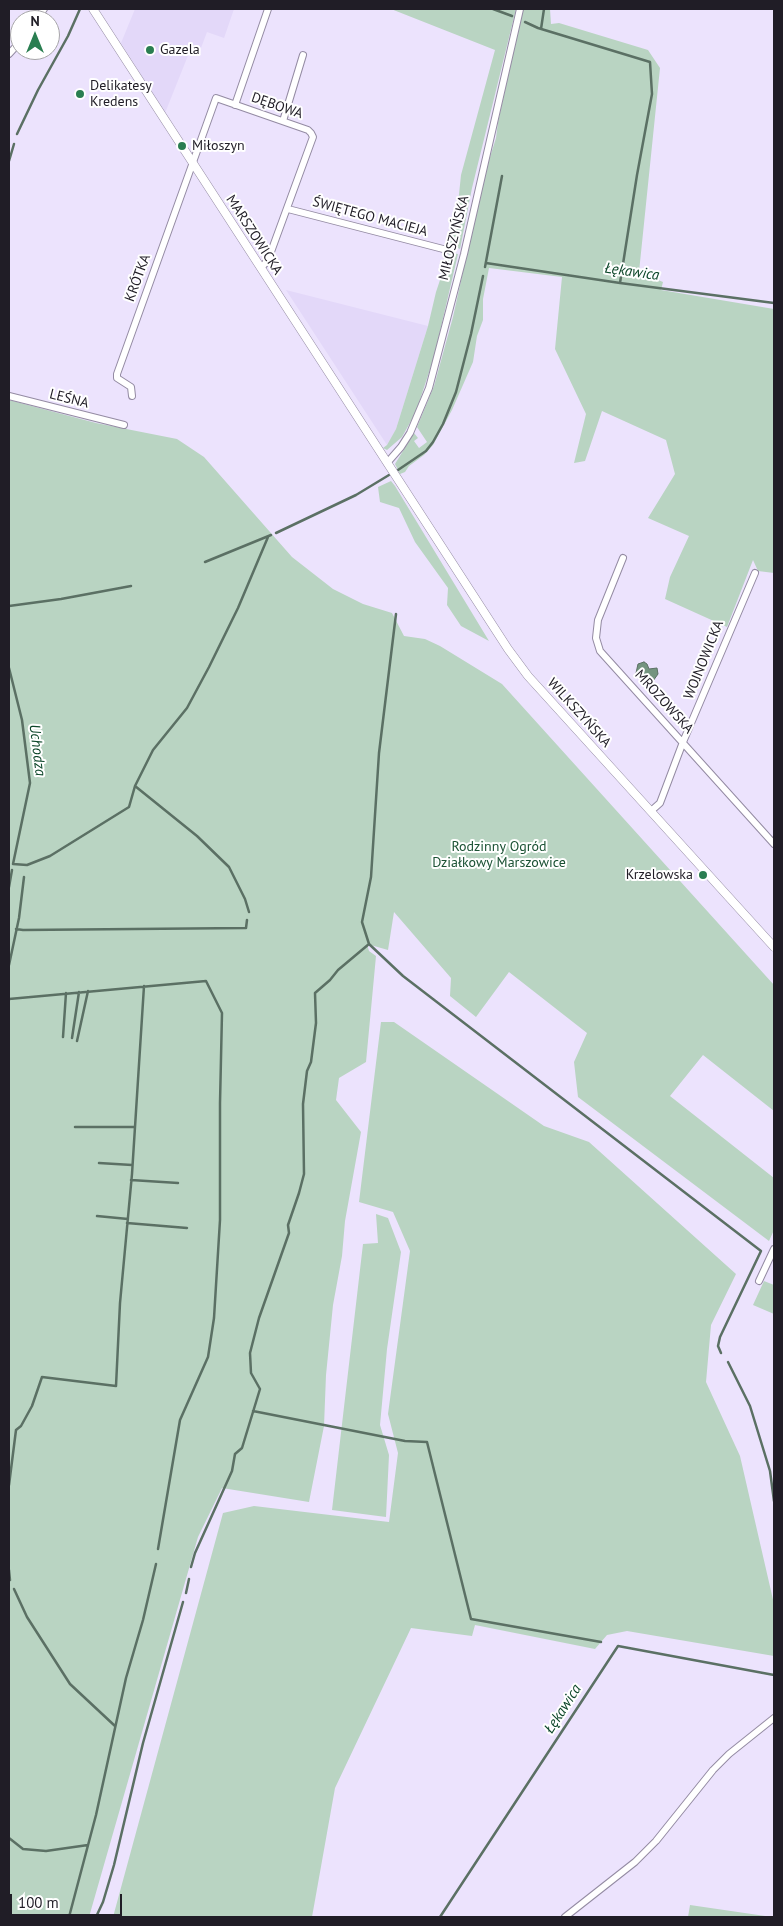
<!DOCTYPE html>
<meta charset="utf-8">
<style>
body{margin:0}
#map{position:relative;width:783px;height:1926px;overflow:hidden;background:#ece3fd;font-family:"PT Sans",sans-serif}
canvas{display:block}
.frame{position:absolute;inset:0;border:10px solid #201d26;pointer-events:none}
.north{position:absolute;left:10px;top:10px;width:50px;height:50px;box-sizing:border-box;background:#fff;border:1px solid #a6a5a8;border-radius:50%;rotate:0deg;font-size:14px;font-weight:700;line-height:20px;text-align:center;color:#201d26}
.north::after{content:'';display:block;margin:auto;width:18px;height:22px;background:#2a7e51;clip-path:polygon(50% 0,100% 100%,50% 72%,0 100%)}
.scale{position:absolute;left:10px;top:1894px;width:112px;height:22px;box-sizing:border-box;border:2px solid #201d26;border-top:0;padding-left:6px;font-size:15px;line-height:18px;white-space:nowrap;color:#201d26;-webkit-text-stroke:4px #fff;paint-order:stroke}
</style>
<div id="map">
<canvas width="783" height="1926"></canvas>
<div class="frame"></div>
<div class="north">N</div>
<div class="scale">100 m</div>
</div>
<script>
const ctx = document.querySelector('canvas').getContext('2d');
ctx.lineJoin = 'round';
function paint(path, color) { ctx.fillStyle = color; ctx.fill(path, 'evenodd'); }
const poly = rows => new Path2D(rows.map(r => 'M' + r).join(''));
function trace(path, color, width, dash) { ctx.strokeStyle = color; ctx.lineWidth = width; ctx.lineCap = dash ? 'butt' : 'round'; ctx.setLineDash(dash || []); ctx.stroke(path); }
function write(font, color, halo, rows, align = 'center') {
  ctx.font = font + ' "PT Sans",sans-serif'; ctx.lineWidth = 4; ctx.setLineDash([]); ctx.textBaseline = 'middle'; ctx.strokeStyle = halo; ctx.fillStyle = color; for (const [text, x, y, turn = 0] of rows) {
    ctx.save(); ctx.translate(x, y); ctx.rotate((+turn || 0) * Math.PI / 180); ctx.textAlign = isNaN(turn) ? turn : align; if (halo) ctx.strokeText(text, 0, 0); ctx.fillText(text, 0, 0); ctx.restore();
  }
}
paint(poly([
 [135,9,234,9,224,38,207,32,198,56,189,53,165,113,121,43],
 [286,290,428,326,396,429,387,445]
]), '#e3d8f9');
paint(poly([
 [391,9,516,9,472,188,460,249,450,244,458,204,461,175,495,50],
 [523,9,550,9,551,24,559,23,648,50,660,68,639,272,663,282,661,290,774,309,774,573,758,571,753,560,727,627,665,599,670,577,689,536,648,518,675,474,666,440,602,411,585,461,574,463,586,414,555,349,562,277,489,268,483,299,483,320,477,336,473,362,452,410,433,445,424,455,409,466,405,472,400,474,395,464,414,433,418,438,414,441,419,448,427,442,417,427,434,386,453,317,484,176,496,138,498,122],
 [449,253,458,254,434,357,416,412,402,437,387,450,383,448,387,445,396,429,428,326,436,292],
 [9,400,96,423,177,439,204,457,292,557,333,589,363,604,392,613,404,636,425,639,440,646,502,684,774,985,774,1111,703,1055,670,1096,774,1178,774,1230,769,1241,578,1097,574,1062,587,1033,509,972,476,1017,450,996,451,978,394,912,388,950,367,944,369,951,376,956,366,1062,339,1078,336,1100,361,1132,345,1221,342,1256,333,1305,326,1375,324,1426,309,1502,222,1488,198,1537,89,1917,9,1917],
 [391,481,395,486,489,641,461,626,447,605,448,588,415,542,399,508,380,502,378,487],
 [381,1022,394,1022,544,1126,589,1142,736,1274,711,1325,706,1382,740,1456,774,1604,774,1656,627,1631,607,1635,595,1649,475,1625,472,1636,411,1628,335,1788,312,1917,113,1917,223,1513,254,1506,389,1522,398,1453,388,1414,410,1251,393,1212,359,1202],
 [376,1214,388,1218,401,1252,387,1349,380,1425,389,1455,386,1517,332,1510,363,1244,378,1243],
 [764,1281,774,1285,774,1314,753,1305],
 [690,1905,772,1917,688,1917]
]), '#b9d4c2');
const water = poly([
 [644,662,647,664,649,669,657,668,658,674,653,681,647,682,637,676,636,673,638,664,644,662]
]);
paint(water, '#74947f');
trace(water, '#5b7064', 1);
trace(poly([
 [493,9,512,16],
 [525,22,538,28,650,62,652,94,637,175,620,283],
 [541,29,544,9],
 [17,134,38,90,68,36,80,9],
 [9,161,14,144],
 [486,263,620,283,774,303],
 [485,267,502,176],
 [398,470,426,451,433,442,443,424,456,392,471,334,483,276],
 [276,533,356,495,389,475],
 [205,562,271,535],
 [9,606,61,599,131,586],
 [9,668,22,720,30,783,13,864,27,865,50,856,129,807,135,786,153,750,187,708,209,667,238,608,268,537],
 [135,786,197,836,229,867,245,899,249,912],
 [9,887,12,870],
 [16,929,23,930,246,928,247,920],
 [369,944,403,976,761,1251,720,1337,718,1346,721,1353],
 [9,965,19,918,24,877],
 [9,999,206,981,222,1013,220,1103,220,1220,214,1318,208,1357,180,1420,158,1549],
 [63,1037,66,993],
 [72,1038,79,992],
 [77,1041,88,991],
 [75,1127,134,1127],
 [99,1163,132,1165],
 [131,1180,178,1183],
 [97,1216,128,1219],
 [127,1223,187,1228],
 [728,1362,750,1406,770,1471,774,1501],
 [253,1411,405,1441,427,1442,471,1619,601,1642],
 [9,1485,16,1430,21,1426,32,1406,42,1377,116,1386,120,1303,132,1174,144,986],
 [191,1567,195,1553,232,1471,235,1454,242,1448,260,1389,251,1373,250,1353,259,1318,289,1233,288,1225,299,1193,304,1174,303,1104,307,1071,311,1062,316,1023,315,993,330,980,338,970,369,944,362,922,371,877,379,753,396,614],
 [9,1570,10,1580],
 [14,1589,27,1617,70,1684,115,1726],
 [186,1593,189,1579],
 [9,1838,23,1849,46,1851,88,1845],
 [69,1917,96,1815,126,1678,143,1620,156,1564],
 [96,1917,103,1902,114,1865,143,1743,183,1602],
 [440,1917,618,1646,774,1675]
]), '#5b7064', 2.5);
const minor = poly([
 [36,20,44,9],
 [9,54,20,42],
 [235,105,268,9],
 [283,121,303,55],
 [288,209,447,250],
 [9,396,124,425],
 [132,396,131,387,117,378,117,374,216,98,308,130,311,133,313,137,268,260,261,268],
 [387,463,401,447,410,433,429,388,464,254,520,9],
 [623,558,598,620,596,638,600,651,774,844],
 [651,811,660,803,683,742,755,573],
 [759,1281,774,1249],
 [565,1917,635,1862,656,1841,713,1770,729,1754,774,1718]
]);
const tertiary = poly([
 [93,9,508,649,528,676,774,947]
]);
trace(minor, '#948ba3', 8);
trace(tertiary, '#948ba3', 9);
trace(minor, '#fff', 6);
trace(tertiary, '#fff', 8);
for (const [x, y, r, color] of [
 [150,50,5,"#2a7e51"],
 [80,94,5,"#2a7e51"],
 [182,146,5,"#2a7e51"],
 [703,875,5,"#2a7e51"]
]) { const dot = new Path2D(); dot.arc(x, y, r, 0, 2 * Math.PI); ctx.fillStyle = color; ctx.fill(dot); trace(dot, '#fff', 2); }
write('14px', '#201d26', '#fff', [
 ["Gazela",160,50],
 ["Delikatesy",90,86],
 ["Kredens",90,102],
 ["Miłoszyn",192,146],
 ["Krzelowska",693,875,"right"]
], 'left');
write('14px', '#201d26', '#fff', [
 ["DĘBOWA",277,106,19],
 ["ŚWIĘTEGO MACIEJA",370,217,15],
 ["MARSZOWICKA",254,235,57],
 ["MIŁOSZYŃSKA",454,238,-76],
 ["KRÓTKA",138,278,-70],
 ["LEŚNA",69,399,14],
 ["WOJNOWICKA",704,660,-68],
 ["MROZOWSKA",664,702,48],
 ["WILKSZYŃSKA",579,713,48]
]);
write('14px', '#1a5133', '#fff', [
 ["Rodzinny Ogród",499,847],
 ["Działkowy Marszowice",499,863]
]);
write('italic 15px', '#0c4629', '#fff', [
 ["Łękawica",632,272,8],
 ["Uchodza",37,750,83],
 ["Łękawica",563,1709,-57]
]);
</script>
